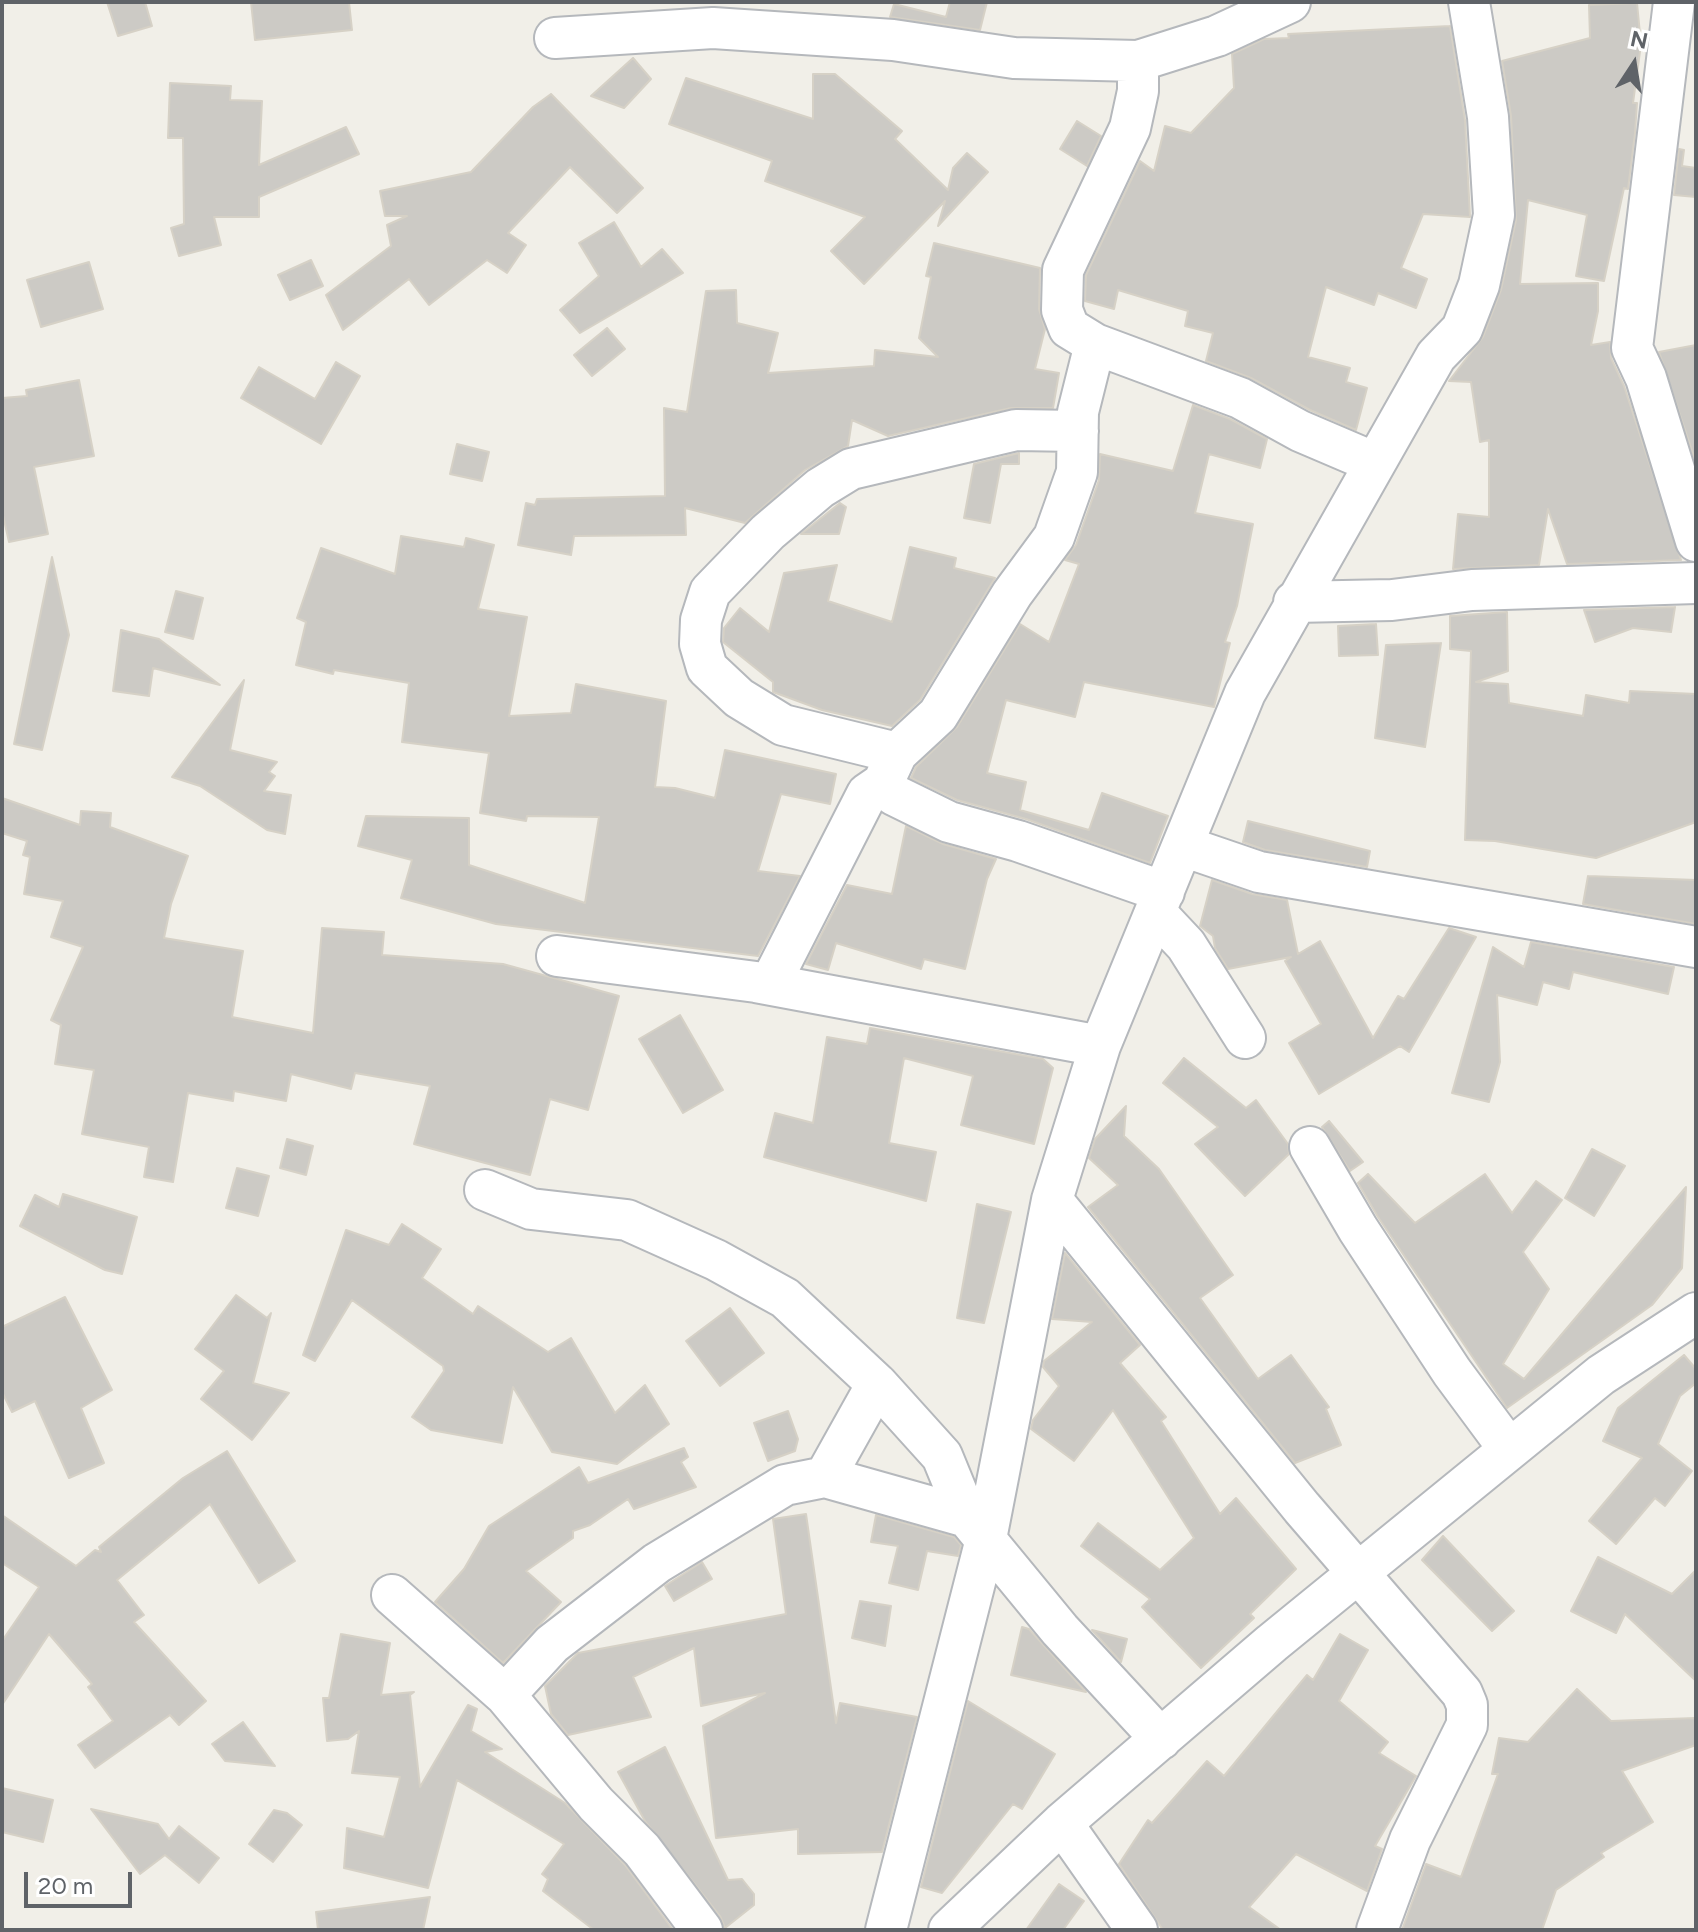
<!DOCTYPE html>
<style>
body{margin:0}
#map{position:relative;width:1698px;height:1932px;overflow:hidden;background:#f1efe8;font-family:Figtree,sans-serif}
canvas{display:block}
.frame{position:absolute;inset:0;border:4px solid #5f6368;pointer-events:none}
.north{position:absolute;left:1594px;top:24px;width:80px;height:80px;-webkit-text-stroke:6px #fff;paint-order:stroke;rotate:12deg;font-size:22px;font-weight:700;line-height:32px;text-align:center;color:#5f6368}
.north::after{content:'';display:block;margin:auto;width:28px;height:36px;background:#5f6368;clip-path:polygon(50% 0,100% 100%,50% 72%,0 100%)}
.scale{position:absolute;left:24px;top:1872px;width:108px;height:36px;box-sizing:border-box;border:4px solid #5f6368;border-top:0;padding-left:10px;font-size:24px;line-height:28px;white-space:nowrap;color:#5f6368;-webkit-text-stroke:6px #fff;paint-order:stroke}
</style>
<div id="map">
<canvas width="1698" height="1932"></canvas>
<div class="frame"></div>
<div class="north">N</div>
<div class="scale">20 m</div>
</div>
<script>
const ctx = document.querySelector('canvas').getContext('2d');
ctx.lineJoin = 'round';
function paint(path, color) { ctx.fillStyle = color; ctx.fill(path, 'evenodd'); }
const poly = rows => new Path2D(rows.map(r => 'M' + r).join(''));
function trace(path, color, width, dash) { ctx.strokeStyle = color; ctx.lineWidth = width; ctx.lineCap = dash ? 'butt' : 'round'; ctx.setLineDash(dash || []); ctx.stroke(path); }
const building = poly([
 [107,2,145,2,152,26,118,36,107,2],
 [251,2,349,2,352,30,255,40,251,2],
 [950,2,987,2,980,30,890,17,894,4,946,17,950,2],
 [1637,3,1641,44,1633,103,1637,103,1635,133,1628,189,1624,188,1604,281,1576,276,1587,215,1528,200,1520,284,1598,283,1598,311,1591,345,1610,342,1611,358,1624,386,1681,560,1567,564,1548,509,1539,565,1453,569,1458,514,1489,517,1489,440,1480,442,1471,382,1449,381,1483,337,1501,290,1516,220,1511,116,1502,61,1590,38,1589,5,1637,3],
 [1450,26,1465,120,1470,217,1423,214,1401,268,1427,279,1416,308,1378,293,1374,305,1326,287,1308,357,1350,368,1346,382,1367,388,1356,430,1310,410,1251,378,1206,361,1213,333,1185,326,1188,311,1118,290,1114,309,1085,301,1086,275,1140,161,1154,171,1165,126,1191,133,1234,88,1232,54,1264,39,1289,38,1288,34,1450,26],
 [633,58,651,79,624,108,591,96,633,58],
 [813,74,835,74,902,131,895,139,948,190,953,168,967,153,988,172,938,226,945,201,864,284,831,251,865,217,765,181,772,161,669,124,686,78,813,119,813,74],
 [170,83,231,86,230,100,262,101,259,165,346,127,359,154,259,197,259,217,214,217,221,245,179,256,171,228,184,224,183,138,168,138,170,83],
 [551,94,643,188,617,213,570,167,508,233,526,245,507,273,487,260,429,305,409,279,343,330,326,295,391,246,387,225,407,216,385,216,380,191,471,172,533,107,551,94],
 [1077,121,1101,136,1087,166,1060,149,1077,121],
 [1679,149,1684,150,1682,166,1696,168,1696,197,1674,195,1679,149],
 [614,222,641,267,662,249,683,273,580,333,560,310,599,276,579,243,614,222],
 [934,243,1040,268,1039,309,1045,329,1035,369,1059,373,1053,408,1011,408,888,436,852,420,848,446,805,470,745,523,685,508,686,535,574,536,571,555,518,545,526,503,535,505,537,499,665,496,664,408,687,412,706,291,736,290,737,323,778,333,768,373,874,366,875,350,938,357,919,338,931,277,926,276,934,243],
 [311,260,323,286,290,300,278,275,311,260],
 [89,262,103,309,41,327,27,280,89,262],
 [607,328,625,349,592,376,574,355,607,328],
 [1696,345,1696,463,1659,352,1696,345],
 [336,362,360,376,321,444,241,398,259,367,315,399,336,362],
 [79,380,94,456,34,467,48,534,9,542,2,511,2,398,27,396,26,390,79,380],
 [1193,405,1230,419,1267,439,1260,468,1209,454,1195,513,1253,524,1237,606,1225,642,1230,643,1214,707,1084,682,1075,717,1006,700,987,773,1026,782,1020,810,1089,830,1102,793,1168,816,1150,863,1026,819,957,800,911,778,916,767,957,727,1020,624,1049,642,1079,564,1065,560,1076,545,1099,480,1100,454,1173,471,1193,405],
 [457,444,489,452,482,481,450,474,457,444],
 [1019,453,1019,464,1001,464,990,523,964,518,974,464,1019,453],
 [840,503,846,507,839,534,801,534,840,503],
 [401,536,464,547,466,538,494,545,478,609,527,617,509,716,571,713,576,684,666,701,655,787,675,788,715,798,725,750,836,774,830,804,781,794,758,871,800,876,758,956,496,924,401,898,412,860,358,846,366,816,469,818,469,865,585,903,599,817,527,816,526,821,480,813,489,753,402,742,409,683,334,670,333,674,296,665,306,622,297,618,321,548,395,574,401,536],
 [910,547,956,558,954,568,995,578,920,700,892,726,822,710,773,692,773,682,723,642,724,628,740,608,769,632,784,573,837,565,828,601,892,622,910,547],
 [52,557,69,635,42,750,14,744,52,557],
 [176,591,203,598,193,639,165,632,176,591],
 [1675,607,1671,632,1633,628,1595,642,1584,610,1675,607],
 [1507,612,1508,671,1476,682,1508,684,1509,703,1583,716,1586,695,1629,703,1630,691,1696,694,1696,822,1596,858,1495,841,1465,840,1471,651,1450,649,1450,616,1507,612],
 [1376,624,1378,655,1339,656,1338,626,1376,624],
 [121,630,159,639,220,685,153,668,149,696,113,691,121,630],
 [1441,643,1425,747,1375,738,1386,645,1441,643],
 [244,680,230,750,277,762,269,772,275,776,264,791,291,795,285,834,267,830,200,786,172,777,244,680],
 [2,798,80,825,81,811,111,813,110,827,188,856,171,904,164,938,243,951,232,1017,313,1033,322,928,384,932,382,955,503,964,619,996,588,1110,550,1099,530,1175,414,1144,430,1086,355,1073,351,1089,291,1074,286,1101,234,1091,233,1101,188,1093,173,1182,144,1177,149,1147,82,1134,94,1070,55,1064,61,1025,51,1020,83,947,51,937,63,901,24,894,30,857,23,855,27,841,2,833,2,798],
 [1248,821,1370,851,1367,867,1265,850,1243,842,1248,821],
 [906,826,943,844,996,859,987,879,965,969,924,959,921,969,836,943,828,970,806,964,847,885,892,894,906,826],
 [1588,876,1696,880,1696,924,1583,904,1588,876],
 [1212,880,1252,894,1287,900,1298,954,1320,941,1373,1038,1398,996,1404,999,1449,928,1476,937,1409,1052,1400,1046,1319,1094,1289,1043,1321,1024,1285,961,1291,957,1228,969,1215,948,1213,936,1200,926,1212,880],
 [1531,942,1674,967,1668,994,1573,972,1569,989,1543,982,1537,1005,1497,995,1500,1062,1489,1102,1452,1093,1493,947,1524,967,1531,942],
 [680,1015,723,1090,683,1113,639,1039,680,1015],
 [870,1028,1043,1059,1053,1068,1034,1144,961,1125,973,1076,904,1058,889,1143,936,1152,926,1201,764,1157,775,1113,813,1123,827,1037,867,1044,870,1028],
 [1184,1058,1246,1108,1256,1100,1288,1144,1289,1154,1245,1196,1195,1144,1218,1127,1163,1083,1184,1058],
 [1126,1106,1124,1136,1159,1169,1233,1275,1200,1298,1258,1379,1291,1355,1329,1407,1326,1409,1341,1445,1295,1463,1088,1207,1118,1185,1089,1158,1095,1139,1126,1106],
 [1329,1121,1363,1162,1350,1171,1322,1127,1329,1121],
 [287,1139,313,1146,306,1175,280,1168,287,1139],
 [1592,1149,1625,1166,1594,1216,1565,1198,1592,1149],
 [237,1168,269,1176,258,1216,226,1208,237,1168],
 [1368,1174,1415,1223,1485,1174,1512,1213,1536,1181,1562,1200,1523,1252,1549,1289,1503,1364,1524,1379,1686,1187,1682,1268,1652,1305,1507,1408,1378,1217,1358,1183,1368,1174],
 [63,1194,137,1217,122,1274,105,1270,20,1226,35,1195,59,1207,63,1194],
 [977,1204,1011,1212,984,1323,957,1318,977,1204],
 [402,1224,441,1249,422,1278,473,1314,478,1306,548,1352,571,1338,615,1413,645,1385,669,1424,617,1464,552,1452,513,1387,502,1443,431,1430,412,1417,444,1371,443,1366,352,1300,315,1361,303,1355,346,1230,389,1245,402,1224],
 [1065,1253,1140,1345,1120,1363,1166,1417,1161,1421,1220,1514,1236,1498,1296,1569,1250,1614,1254,1618,1201,1668,1142,1607,1150,1599,1081,1546,1098,1523,1160,1570,1194,1538,1113,1410,1074,1461,1031,1429,1033,1420,1059,1386,1043,1367,1044,1361,1092,1322,1052,1319,1065,1253],
 [236,1295,267,1318,271,1313,253,1383,289,1393,252,1440,201,1399,224,1371,195,1349,236,1295],
 [65,1297,112,1390,81,1408,104,1463,69,1478,35,1401,12,1412,2,1392,2,1327,65,1297],
 [730,1308,764,1353,720,1386,686,1341,730,1308],
 [1684,1355,1696,1369,1696,1383,1680,1396,1658,1444,1692,1471,1665,1506,1655,1498,1616,1544,1589,1521,1642,1458,1603,1441,1618,1408,1684,1355],
 [788,1411,798,1439,795,1451,768,1461,754,1423,788,1411],
 [684,1448,688,1457,681,1462,696,1487,634,1509,628,1499,590,1525,573,1531,573,1538,526,1571,561,1602,503,1663,435,1602,464,1569,489,1526,579,1467,588,1483,684,1448],
 [227,1451,295,1561,259,1583,210,1504,117,1580,144,1615,134,1622,206,1701,179,1725,170,1715,95,1768,78,1745,113,1721,88,1687,92,1684,49,1634,2,1705,2,1641,39,1587,2,1563,2,1515,76,1566,95,1550,101,1552,99,1547,183,1478,227,1451],
 [806,1514,836,1723,840,1703,917,1717,882,1852,798,1854,798,1829,716,1838,703,1726,765,1693,701,1706,694,1648,633,1677,651,1717,568,1735,551,1714,545,1686,578,1653,786,1614,773,1519,806,1514],
 [876,1515,954,1537,961,1545,958,1556,927,1551,918,1590,889,1583,898,1546,871,1542,876,1515],
 [1443,1536,1514,1611,1492,1631,1422,1560,1443,1536],
 [1598,1557,1672,1594,1696,1570,1696,1681,1625,1614,1616,1633,1571,1611,1598,1557],
 [702,1562,712,1579,674,1601,665,1586,702,1562],
 [860,1601,891,1606,885,1646,852,1638,860,1601],
 [1022,1627,1029,1629,1086,1692,1011,1675,1022,1627],
 [1092,1630,1127,1639,1121,1662,1092,1630],
 [341,1634,390,1643,381,1695,414,1692,410,1695,420,1787,468,1705,477,1709,471,1731,502,1749,485,1752,565,1803,625,1865,673,1930,594,1930,543,1891,548,1879,542,1874,564,1844,457,1780,428,1888,344,1868,347,1828,384,1837,400,1777,352,1773,359,1731,348,1739,327,1741,323,1698,329,1698,341,1634],
 [1340,1634,1368,1650,1339,1701,1388,1742,1379,1753,1416,1776,1375,1846,1382,1849,1367,1891,1296,1854,1249,1907,1281,1930,1163,1930,1119,1864,1148,1820,1152,1823,1207,1761,1224,1776,1307,1675,1313,1680,1340,1634],
 [1577,1689,1611,1721,1696,1718,1696,1745,1622,1771,1653,1822,1601,1853,1604,1857,1556,1890,1542,1930,1402,1930,1426,1864,1461,1877,1498,1774,1492,1774,1499,1738,1528,1742,1577,1689],
 [968,1701,1055,1754,1022,1809,1013,1804,942,1893,921,1887,968,1701],
 [243,1722,275,1766,225,1761,212,1744,243,1722],
 [665,1747,728,1880,742,1879,754,1894,754,1905,725,1928,720,1916,645,1821,618,1772,665,1747],
 [2,1788,53,1800,43,1842,2,1832,2,1788],
 [91,1809,158,1824,169,1839,179,1826,219,1858,199,1883,165,1855,140,1874,91,1809],
 [274,1810,287,1813,302,1825,273,1862,249,1844,274,1810],
 [1059,1884,1084,1901,1063,1930,1026,1930,1059,1884],
 [430,1897,423,1930,318,1930,316,1912,430,1897]
]);
paint(building, '#cccac5');
trace(building, '#d6d1c6', 2);
const street = poly([
 [1674,2,1632,348,1646,378,1696,541],
 [555,38,713,28,893,40,1014,58,1138,61,1217,36,1290,2],
 [1138,61,1138,91,1130,128,1063,270,1062,310,1069,328,1095,344,1240,398,1300,431,1375,463],
 [1294,602,1392,600,1472,590,1696,583],
 [897,753,783,725,739,698,707,668,700,644,701,620,710,592,768,532,820,488,851,469,1016,430,1078,431],
 [883,783,894,795,949,822,1018,841,1164,892],
 [1183,846,1259,872,1696,947],
 [1155,912,1186,945,1245,1038],
 [557,956,756,982,1100,1046],
 [770,984,867,794,883,783,897,753,938,715,1012,594,1054,537,1077,472,1078,412,1095,344],
 [1310,1147,1358,1229,1452,1372,1509,1449],
 [485,1190,531,1209,627,1220,716,1260,785,1298,877,1384,942,1456,967,1517,1060,1630,1161,1739],
 [1052,1200,1302,1508,1462,1693,1467,1705,1467,1725,1410,1840,1377,1930],
 [825,1477,877,1384],
 [392,1595,505,1695,596,1804,642,1850,702,1930],
 [505,1695,552,1644,657,1563,785,1485,825,1477,967,1517],
 [1062,1823,1137,1930],
 [886,1930,986,1539,1052,1200,1100,1046,1245,693,1436,356,1462,329,1479,285,1494,215,1488,117,1469,2],
 [949,1930,1062,1823,1272,1643,1601,1375,1696,1313]
]);
trace(street, '#b5b8bc', 44);
trace(street, '#fff', 40);
</script>
